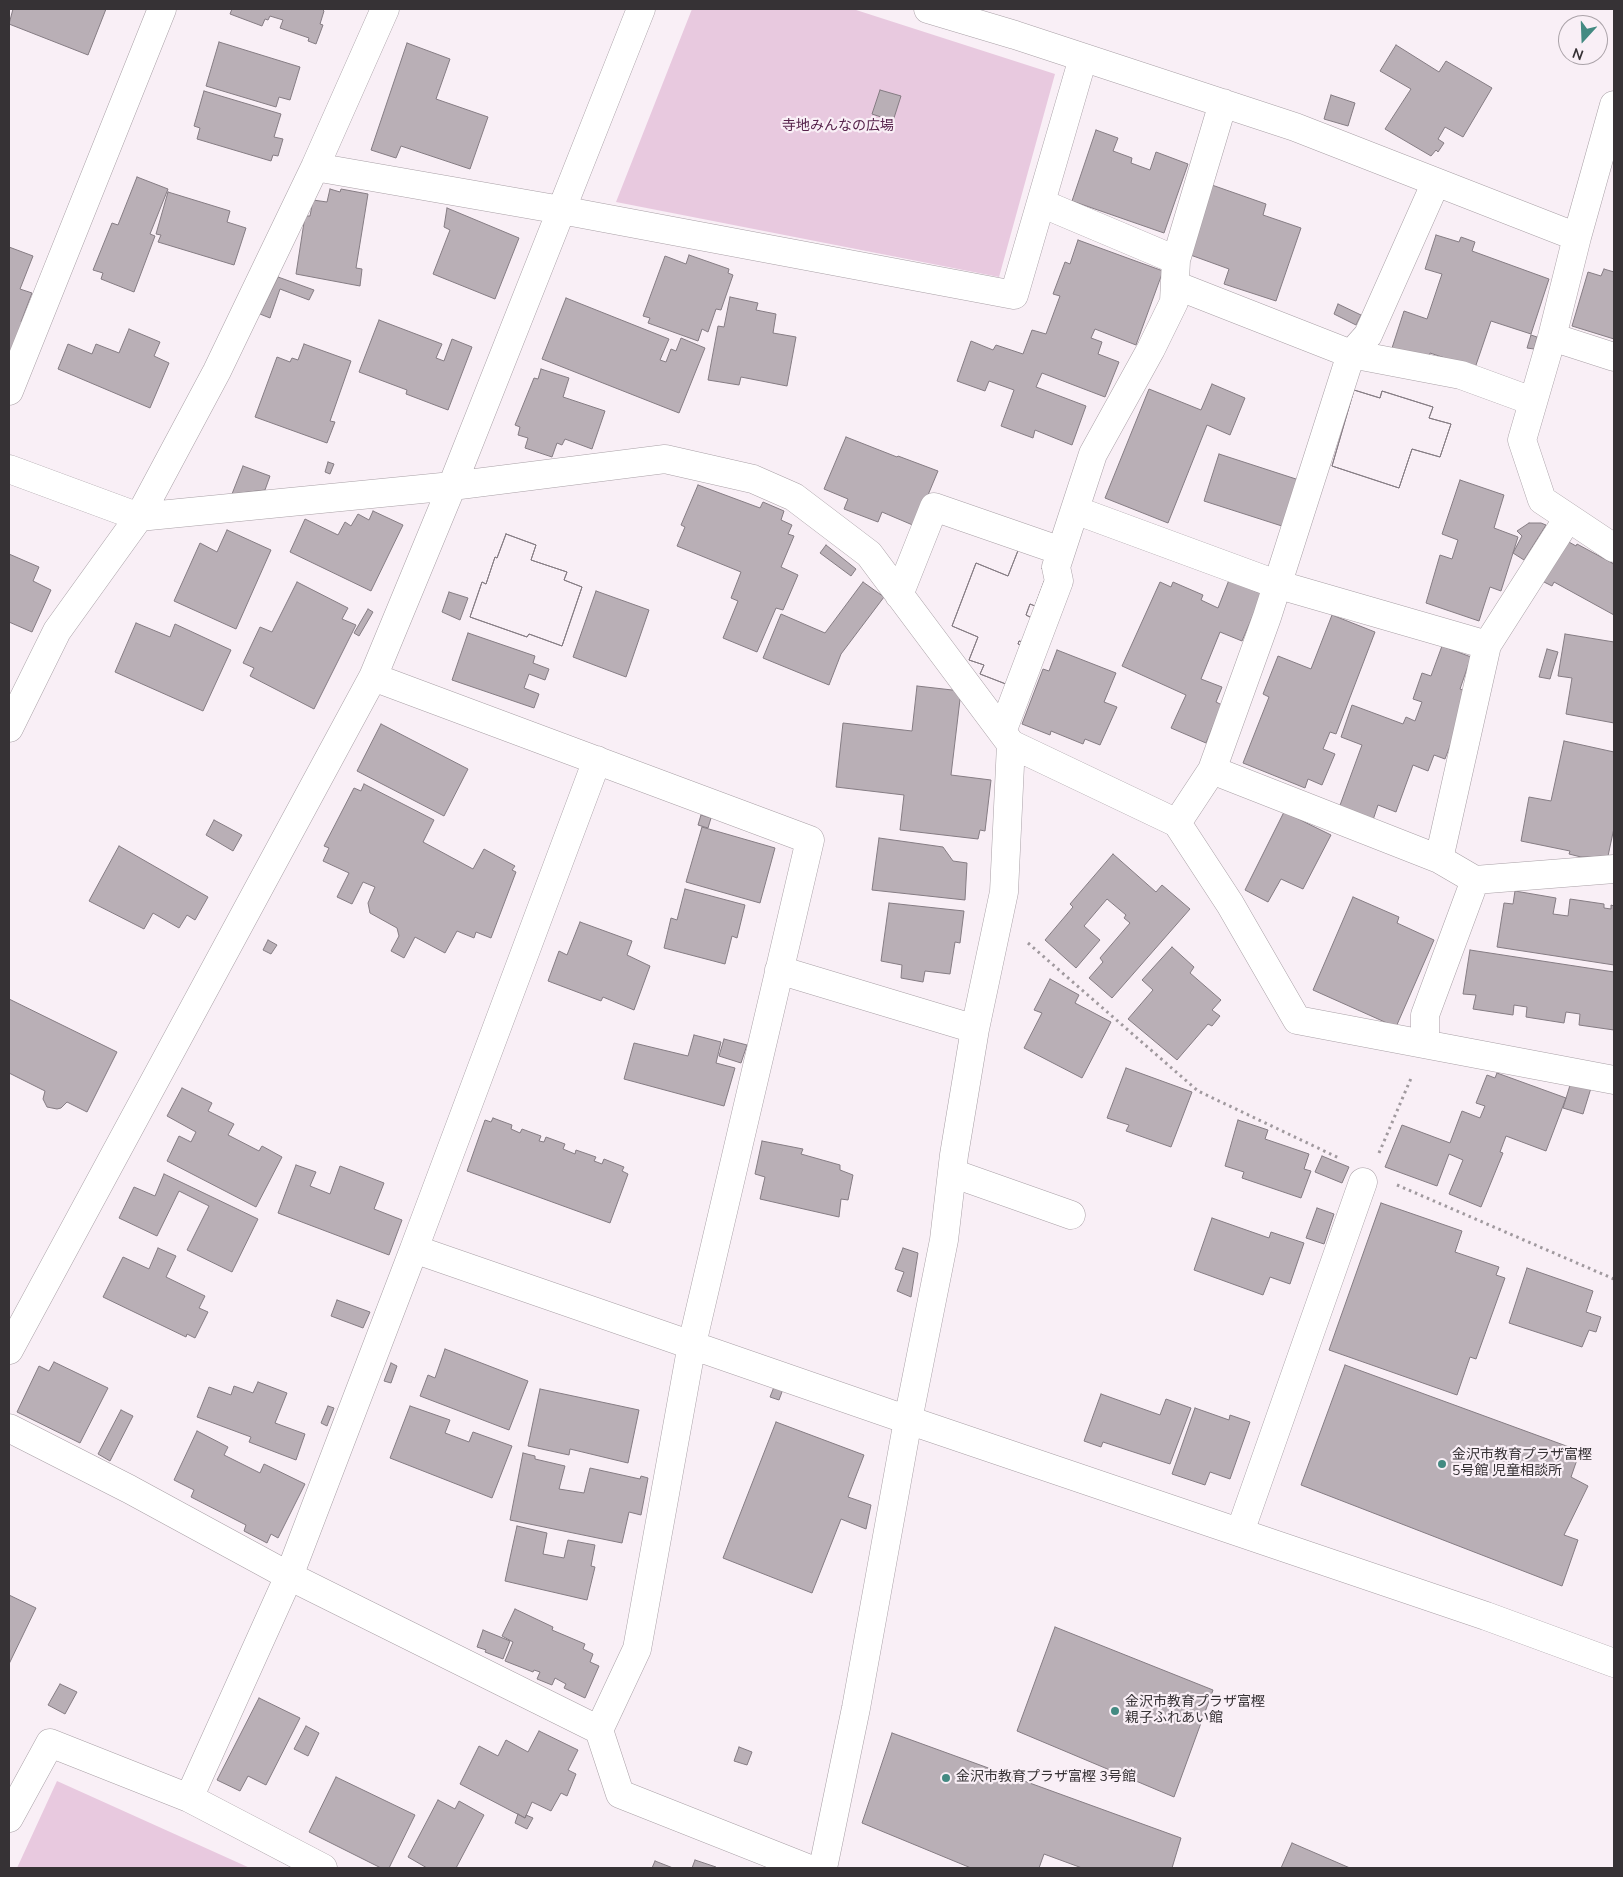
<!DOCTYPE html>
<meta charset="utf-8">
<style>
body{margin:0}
#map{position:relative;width:1623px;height:1877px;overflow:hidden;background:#f9eff6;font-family:"Nunito Sans",sans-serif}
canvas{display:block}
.frame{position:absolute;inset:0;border:10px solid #363235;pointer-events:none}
.north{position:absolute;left:1558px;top:15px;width:50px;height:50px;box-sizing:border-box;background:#f9eff6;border:1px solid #aba3a9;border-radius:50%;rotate:200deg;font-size:14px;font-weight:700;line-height:20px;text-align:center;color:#363235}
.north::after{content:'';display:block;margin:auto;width:18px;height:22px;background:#438a82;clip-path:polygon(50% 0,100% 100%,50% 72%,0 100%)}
</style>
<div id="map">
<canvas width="1623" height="1877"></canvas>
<div class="frame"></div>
<div class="north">N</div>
</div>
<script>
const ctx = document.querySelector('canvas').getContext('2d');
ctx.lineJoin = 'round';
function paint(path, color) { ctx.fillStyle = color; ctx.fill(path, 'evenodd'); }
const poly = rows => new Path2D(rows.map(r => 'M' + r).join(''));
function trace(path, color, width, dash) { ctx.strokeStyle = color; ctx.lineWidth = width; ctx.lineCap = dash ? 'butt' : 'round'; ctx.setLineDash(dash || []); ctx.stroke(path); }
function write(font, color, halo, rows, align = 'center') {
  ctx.font = font + ' "Nunito Sans","Noto Sans JP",sans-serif'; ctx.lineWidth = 4.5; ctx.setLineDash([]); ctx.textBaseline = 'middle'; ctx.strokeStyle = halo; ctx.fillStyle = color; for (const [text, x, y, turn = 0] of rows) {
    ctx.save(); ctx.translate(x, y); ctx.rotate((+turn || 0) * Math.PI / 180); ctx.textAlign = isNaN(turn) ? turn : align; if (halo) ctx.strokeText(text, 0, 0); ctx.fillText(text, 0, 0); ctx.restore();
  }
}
paint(poly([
 [692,9,853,9,1055,74,999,277,616,202],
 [57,1781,250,1868,17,1868]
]), '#e8c9df');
const building = poly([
 [13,9,106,9,88,55,9,24,13,9],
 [232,9,322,9,324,11,320,24,323,25,316,44,308,41,309,38,280,28,283,20,270,16,268,20,265,19,262,26,230,14,232,9],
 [219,42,300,67,290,100,279,97,276,107,206,86,219,42],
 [407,43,450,59,436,99,488,117,470,169,401,146,396,158,371,150,407,43],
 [1396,45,1439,72,1446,61,1492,88,1463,137,1445,127,1438,139,1444,143,1438,152,1436,150,1431,156,1385,129,1411,89,1380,71,1396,45],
 [880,90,901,96,893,121,872,114,880,90],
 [204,91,281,114,274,137,283,139,278,156,273,155,271,161,197,139,200,128,194,126,204,91],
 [1331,95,1355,103,1348,126,1324,119,1331,95],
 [1096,130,1118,138,1113,151,1132,158,1131,163,1150,170,1156,152,1188,164,1164,233,1072,201,1096,130],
 [137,177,168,189,150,234,155,236,134,292,101,279,103,273,93,270,112,223,118,225,137,177],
 [1209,184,1266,204,1263,215,1301,228,1276,301,1224,284,1229,269,1185,253,1209,184],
 [330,189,340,192,341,189,368,194,356,268,362,269,360,286,296,274,305,216,310,216,313,200,327,202,330,189],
 [168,192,230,211,227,222,246,228,234,265,158,242,161,235,156,234,168,192],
 [447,208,519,238,495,299,433,274,450,230,444,227,447,208],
 [1436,235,1459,242,1461,237,1475,242,1472,251,1549,279,1531,334,1491,321,1475,368,1430,353,1428,360,1392,348,1404,311,1427,319,1442,274,1425,269,1436,235],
 [1078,240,1163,271,1136,345,1095,329,1091,338,1102,342,1098,354,1119,362,1105,397,1042,373,1036,387,1086,406,1072,445,1035,430,1033,438,1001,426,1014,390,989,381,985,391,957,381,971,341,993,350,996,345,1023,354,1032,330,1046,334,1060,296,1053,294,1065,262,1070,264,1078,240],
 [9,247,33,256,20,289,32,293,21,322,26,324,14,352,9,349,9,247],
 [689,255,729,269,728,273,733,275,721,310,716,309,708,332,702,329,698,341,648,323,650,318,643,316,665,256,686,264,689,255],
 [1604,269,1614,272,1614,339,1572,326,1588,272,1601,276,1604,269],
 [278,277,314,290,309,300,280,289,270,318,260,314,278,277],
 [730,297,758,303,756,310,776,314,773,333,796,337,787,386,741,377,739,385,708,380,718,326,724,327,730,297],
 [566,298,669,339,660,360,666,362,671,349,676,351,681,338,705,348,679,413,542,359,566,298],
 [1338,304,1361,315,1356,325,1334,314,1338,304],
 [379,320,442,344,436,358,444,361,452,339,472,347,448,410,406,394,407,390,359,372,379,320],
 [129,329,160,342,154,356,169,363,150,408,58,369,68,344,92,354,96,344,119,353,129,329],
 [1531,335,1537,337,1534,349,1527,348,1531,335],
 [304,344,351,361,330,421,335,422,327,443,255,417,277,357,290,362,292,358,298,360,304,344],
 [541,369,569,378,563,397,605,411,592,449,565,439,562,445,557,443,552,457,525,448,528,438,518,435,520,427,515,425,534,378,538,379,541,369],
 [1212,384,1245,398,1230,435,1207,425,1168,523,1105,498,1149,389,1201,410,1212,384],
 [1354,390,1380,398,1382,391,1433,407,1429,418,1451,424,1440,457,1412,449,1399,488,1332,466,1354,390],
 [1354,390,1380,398,1382,391,1433,407,1429,418,1451,424,1440,457,1412,449,1399,488,1332,466,1354,390],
 [846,437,897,457,898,456,938,471,915,526,882,512,878,522,844,509,848,499,824,489,846,437],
 [1219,454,1299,480,1285,527,1204,501,1219,454],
 [328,462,334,464,330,474,325,472,328,462],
 [243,466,270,476,265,490,232,494,243,466],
 [1460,480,1504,495,1494,528,1518,537,1501,591,1490,587,1479,621,1426,603,1440,555,1452,559,1458,540,1442,534,1460,480],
 [698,485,760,508,763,502,784,511,781,520,792,525,788,534,794,536,781,567,798,575,783,610,776,608,757,652,723,638,738,601,731,598,741,572,677,546,685,527,681,525,698,485],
 [373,511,403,525,371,591,290,552,305,519,338,535,345,522,351,526,358,514,369,520,373,511],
 [1529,523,1541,523,1546,525,1524,560,1513,553,1522,536,1517,531,1529,523],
 [227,530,271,550,236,629,174,601,200,543,217,552,227,530],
 [506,534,536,545,531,560,567,572,564,580,582,587,562,646,529,634,527,637,470,617,482,582,486,584,495,557,497,558,506,534],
 [506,534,536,545,531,560,567,572,564,580,582,587,562,646,529,634,527,637,470,617,482,582,486,584,495,557,497,558,506,534],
 [1567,541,1576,546,1577,544,1614,564,1614,615,1554,582,1552,586,1542,581,1567,541],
 [826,545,856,569,851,576,820,553,826,545],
 [1019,548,1047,556,1042,569,1048,571,1035,606,1030,604,1026,615,1032,618,1023,642,1019,641,1018,644,1024,646,1011,686,980,674,984,665,969,660,978,637,952,626,976,563,1008,576,1019,548],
 [1019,548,1047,556,1042,569,1048,571,1035,606,1030,604,1026,615,1032,618,1023,642,1019,641,1018,644,1024,646,1011,686,980,674,984,665,969,660,978,637,952,626,976,563,1008,576,1019,548],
 [9,554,39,567,33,581,51,590,32,632,9,622,9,554],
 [1229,580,1262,594,1242,641,1220,632,1201,679,1222,687,1216,702,1222,705,1206,743,1171,728,1186,695,1122,666,1160,582,1171,587,1173,582,1203,595,1201,600,1218,608,1229,580],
 [297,582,348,608,342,619,356,625,314,709,250,676,254,668,243,663,260,627,272,632,297,582],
 [863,582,884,597,841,654,829,685,763,658,781,614,825,633,863,582],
 [596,591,649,610,626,677,573,657,596,591],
 [449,592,468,598,460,620,442,612,449,592],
 [368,609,373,612,359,636,354,633,368,609],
 [1332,615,1375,632,1336,734,1330,732,1323,749,1335,754,1322,785,1308,779,1305,788,1243,763,1269,697,1263,694,1278,656,1311,669,1332,615],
 [136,623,170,637,175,624,231,650,203,711,115,672,136,623],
 [468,633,535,656,533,663,549,669,545,680,529,674,524,688,539,694,534,708,452,680,468,633],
 [1565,634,1614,642,1614,723,1566,714,1572,678,1558,676,1565,634],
 [1442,646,1471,657,1460,689,1470,693,1445,759,1434,755,1428,771,1413,765,1396,812,1378,805,1373,820,1339,808,1362,745,1341,737,1352,705,1403,724,1406,717,1415,721,1422,702,1413,699,1422,673,1431,676,1442,646],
 [1547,649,1558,652,1550,679,1539,677,1547,649],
 [1057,650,1116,673,1104,702,1117,707,1100,745,1085,739,1083,744,1051,731,1050,735,1022,724,1043,669,1049,671,1057,650],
 [917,686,961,691,951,775,991,780,985,831,980,830,978,839,900,830,904,795,836,787,843,723,912,731,917,686],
 [381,724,468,769,444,816,357,771,381,724],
 [1564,741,1614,752,1614,828,1608,856,1581,857,1569,854,1570,851,1521,841,1529,797,1551,801,1564,741],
 [364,784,434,820,423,842,473,869,484,849,515,866,512,870,516,872,491,938,476,932,474,938,457,931,445,953,415,937,404,958,391,951,399,936,397,928,370,913,368,903,375,887,363,882,352,904,337,897,349,873,323,861,329,848,324,846,354,788,361,791,364,784],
 [1284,812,1331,835,1303,889,1281,879,1268,902,1245,890,1284,812],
 [701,815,711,818,708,828,698,825,701,815],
 [214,820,242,835,233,851,206,835,214,820],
 [702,827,775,848,760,903,686,882,702,827],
 [879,838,943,847,953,861,967,863,965,900,872,890,879,838],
 [119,846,208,897,195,920,187,915,179,928,153,913,144,929,89,901,119,846],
 [1113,854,1156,892,1162,885,1190,909,1112,998,1089,978,1103,962,1100,958,1130,923,1124,918,1126,915,1107,899,1084,926,1100,940,1076,968,1045,940,1073,907,1070,904,1113,854],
 [685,889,745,905,737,938,732,936,725,964,664,948,671,918,677,920,685,889],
 [1515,891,1556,898,1553,914,1568,916,1570,899,1604,904,1604,908,1611,909,1611,905,1614,906,1614,965,1497,947,1504,903,1513,904,1515,891],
 [1353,897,1399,917,1397,923,1434,940,1396,1027,1313,990,1353,897],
 [889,903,964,911,960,943,955,942,950,974,925,971,923,982,901,978,902,965,881,961,889,903],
 [580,922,632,941,627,955,650,966,634,1010,603,997,601,1001,548,981,559,951,567,955,580,922],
 [268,940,277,945,271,954,263,950,268,940],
 [1172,947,1194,967,1190,973,1221,1000,1212,1010,1220,1016,1212,1026,1208,1024,1177,1060,1128,1019,1153,990,1142,980,1172,947],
 [1470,950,1614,972,1614,1030,1579,1025,1580,1014,1566,1012,1564,1023,1526,1017,1527,1007,1514,1005,1513,1015,1473,1009,1476,995,1463,994,1470,950],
 [1050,979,1079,995,1075,1003,1111,1022,1082,1078,1024,1048,1042,1013,1034,1010,1050,979],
 [9,999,117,1052,87,1112,67,1102,61,1108,57,1109,47,1107,43,1099,45,1091,9,1073,9,999],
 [694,1035,721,1042,716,1063,735,1068,724,1106,624,1079,634,1043,688,1056,694,1035],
 [724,1039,747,1045,741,1063,719,1056,724,1039],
 [1126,1068,1192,1092,1171,1147,1126,1131,1129,1125,1107,1118,1126,1068],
 [1497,1073,1566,1098,1546,1151,1506,1136,1500,1152,1503,1153,1481,1207,1449,1194,1463,1160,1449,1154,1437,1186,1385,1167,1402,1125,1450,1143,1462,1111,1480,1118,1485,1106,1476,1103,1487,1075,1495,1078,1497,1073],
 [1571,1082,1591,1088,1583,1114,1563,1108,1571,1082],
 [182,1088,212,1103,208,1111,234,1124,228,1135,259,1151,262,1146,282,1157,256,1207,167,1161,179,1136,191,1142,196,1132,167,1116,182,1088],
 [493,1118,512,1125,511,1129,520,1133,522,1129,541,1136,539,1141,544,1142,546,1137,565,1144,563,1149,575,1154,576,1150,596,1157,594,1161,602,1164,604,1159,624,1167,622,1171,628,1174,610,1223,467,1171,485,1120,491,1122,493,1118],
 [1238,1120,1268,1130,1265,1139,1309,1154,1304,1169,1311,1171,1301,1198,1242,1178,1244,1172,1225,1166,1238,1120],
 [762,1141,803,1149,801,1154,840,1165,840,1170,853,1175,848,1200,841,1199,839,1217,760,1199,765,1177,755,1174,762,1141],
 [1322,1156,1349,1167,1342,1183,1315,1172,1322,1156],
 [296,1165,316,1172,310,1186,330,1194,340,1166,384,1183,374,1209,402,1220,389,1255,278,1213,296,1165],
 [164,1174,258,1219,232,1272,187,1250,209,1206,179,1191,157,1236,119,1218,134,1187,155,1196,164,1174],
 [1381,1203,1462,1231,1455,1252,1499,1267,1496,1275,1505,1278,1476,1359,1470,1357,1457,1395,1329,1350,1381,1203],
 [1317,1208,1334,1214,1324,1244,1306,1238,1317,1208],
 [1212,1218,1269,1238,1271,1232,1304,1243,1290,1284,1270,1277,1263,1295,1194,1270,1212,1218],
 [158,1248,176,1256,166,1277,205,1296,199,1308,208,1312,195,1338,187,1334,186,1337,103,1297,123,1257,149,1269,158,1248],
 [903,1248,918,1253,911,1297,897,1291,904,1272,895,1269,903,1248],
 [1527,1268,1593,1291,1586,1312,1601,1317,1596,1332,1589,1330,1582,1347,1509,1323,1527,1268],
 [337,1300,370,1312,363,1328,331,1316,337,1300],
 [445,1349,528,1381,509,1430,420,1396,428,1375,435,1378,445,1349],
 [54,1362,108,1388,80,1443,17,1412,39,1366,49,1371,54,1362],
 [391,1363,397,1366,391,1383,384,1381,391,1363],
 [1345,1365,1580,1451,1571,1477,1588,1486,1564,1535,1578,1540,1562,1586,1301,1485,1345,1365],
 [258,1382,287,1393,275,1423,305,1434,296,1460,249,1442,251,1437,197,1417,209,1387,231,1395,234,1386,253,1393,258,1382],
 [774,1387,783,1389,779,1400,770,1397,774,1387],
 [540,1389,639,1410,628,1463,570,1449,569,1455,528,1446,540,1389],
 [1101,1394,1160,1415,1166,1399,1191,1408,1170,1464,1103,1442,1101,1447,1084,1441,1101,1394],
 [328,1406,334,1408,327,1426,321,1423,328,1406],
 [410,1406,450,1420,445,1433,469,1442,473,1432,512,1446,492,1498,390,1458,410,1406],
 [1195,1408,1229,1420,1230,1415,1250,1422,1230,1479,1210,1472,1205,1485,1172,1474,1195,1408],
 [121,1410,133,1416,110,1461,98,1454,121,1410],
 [776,1422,864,1455,848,1497,871,1505,866,1529,841,1519,812,1593,723,1558,776,1422],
 [197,1431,228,1447,224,1455,260,1473,264,1464,305,1484,278,1538,271,1534,267,1543,244,1531,246,1525,191,1497,194,1490,174,1480,197,1431],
 [523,1453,535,1456,535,1459,565,1466,559,1489,584,1493,590,1468,640,1479,641,1476,648,1478,641,1515,629,1512,622,1543,510,1520,523,1453],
 [517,1526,547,1533,543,1554,564,1558,568,1540,595,1545,591,1566,595,1567,587,1600,505,1581,517,1526],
 [9,1595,36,1608,9,1664,9,1595],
 [515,1609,553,1627,552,1630,585,1644,583,1649,593,1654,590,1662,599,1666,585,1698,564,1688,566,1684,555,1678,552,1685,537,1679,540,1672,534,1670,533,1672,505,1661,513,1642,502,1636,515,1609],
 [1055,1627,1213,1690,1174,1797,1017,1731,1055,1627],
 [483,1630,510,1641,503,1659,485,1652,486,1650,477,1647,483,1630],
 [60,1684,77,1692,65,1714,48,1705,60,1684],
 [259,1698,300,1718,266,1785,248,1776,240,1791,217,1780,259,1698],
 [306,1726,319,1733,308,1756,294,1749,306,1726],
 [539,1731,578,1750,568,1770,576,1774,567,1796,561,1793,551,1811,532,1802,525,1818,460,1784,479,1746,498,1756,506,1740,528,1752,539,1731],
 [892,1733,1181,1838,1172,1868,1082,1868,1044,1854,1039,1868,971,1868,862,1823,892,1733],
 [739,1747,752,1752,747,1765,734,1761,739,1747],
 [336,1777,415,1815,389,1868,381,1868,309,1832,336,1777],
 [438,1800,455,1809,459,1801,484,1815,456,1868,427,1868,408,1857,438,1800],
 [518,1814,525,1818,526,1815,533,1818,527,1829,515,1823,518,1814],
 [1292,1843,1350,1868,1281,1868,1292,1843],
 [695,1860,716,1867,715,1868,692,1868,695,1860],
 [655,1861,673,1868,652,1868,655,1861]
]);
paint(building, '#b9afb6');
trace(building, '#857c83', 1);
const minor = poly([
 [928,9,1015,35,1295,127,1577,237],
 [1614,105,1577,237,1552,337,1522,440,1542,500,1614,548],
 [315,167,561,210,1014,295,1083,58],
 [1041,203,1176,260],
 [1175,285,1351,354,1461,375,1532,401],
 [1552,337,1614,357],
 [9,391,162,9],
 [9,469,139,517,452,486,665,459,753,479,794,497,869,554,1011,744,1177,823,1230,904,1297,1020,1614,1080],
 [1075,510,1276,584,1487,645,1568,518],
 [899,595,934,507,1061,551],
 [373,677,810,840,692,1344,637,1649,599,1730],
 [9,728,57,631,139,517,217,371,315,167,385,9],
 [1002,732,1059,581,1056,567,1093,454,1151,349,1174,302,1176,260,1223,103],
 [1212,770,1267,617,1351,354,1368,335,1436,182],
 [1177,823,1212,770,1439,859,1475,880,1614,869],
 [1439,859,1487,645],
 [779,970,975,1029],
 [1425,1044,1425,1015,1475,880],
 [952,1173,1071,1215],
 [414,1249,597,760],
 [9,1350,373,677,452,486,641,9],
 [9,1428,129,1489,289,1576,599,1730,620,1794,807,1868],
 [1240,1532,1363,1182],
 [189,1798,289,1576,414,1249,908,1420,1486,1616,1614,1663],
 [9,1818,50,1743,189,1798,323,1868],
 [823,1868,856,1708,908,1420,944,1240,954,1155,975,1029,1004,892,1011,744]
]);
trace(minor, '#a9a0a6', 29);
trace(poly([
 [1028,943,1198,1091,1339,1158],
 [1379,1153,1412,1076],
 [1397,1185,1614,1279]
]), '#a0999e', 3, [2.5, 4]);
trace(minor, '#fff', 28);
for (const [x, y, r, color] of [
 [1442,1464,5,"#438a82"],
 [1115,1711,5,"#438a82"],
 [946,1778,5,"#438a82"]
]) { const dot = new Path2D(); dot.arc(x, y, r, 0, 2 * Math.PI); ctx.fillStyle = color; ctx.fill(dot); trace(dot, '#f9eff6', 2); }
write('14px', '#56224b', '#f9eff6', [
 ["寺地みんなの広場",838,127]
]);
write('14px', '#363235', '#f9eff6', [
 ["金沢市教育プラザ富樫",1452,1456],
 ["5号館 児童相談所",1452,1472],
 ["金沢市教育プラザ富樫",1125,1703],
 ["親子ふれあい館",1125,1719],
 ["金沢市教育プラザ富樫 3号館",956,1778]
], 'left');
</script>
